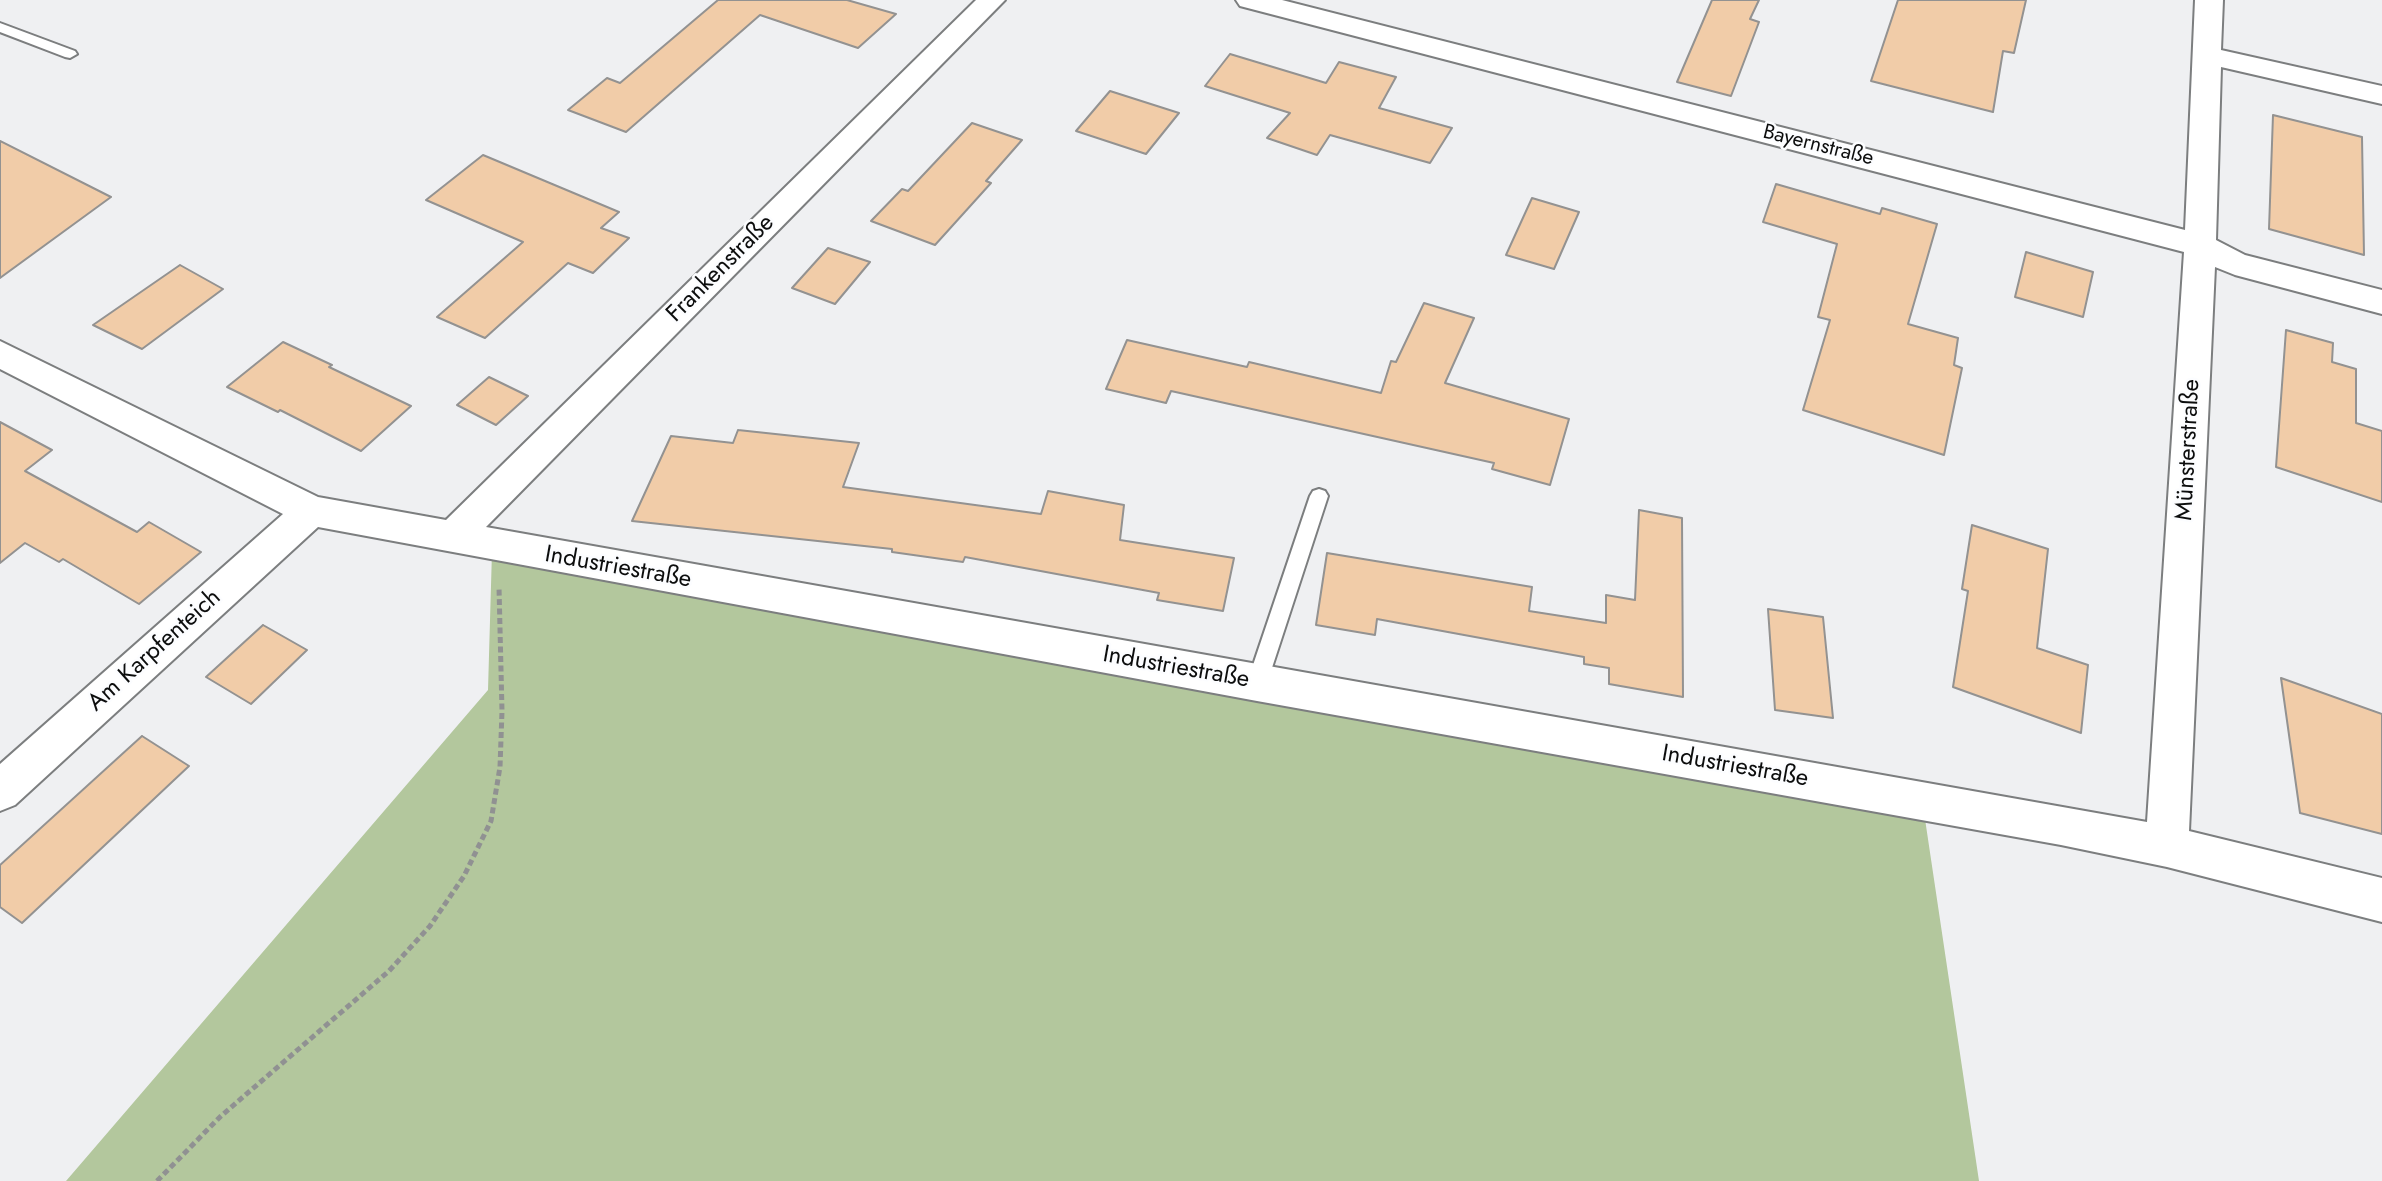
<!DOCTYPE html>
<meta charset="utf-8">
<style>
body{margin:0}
canvas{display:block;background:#eff0f2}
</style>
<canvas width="2382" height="1181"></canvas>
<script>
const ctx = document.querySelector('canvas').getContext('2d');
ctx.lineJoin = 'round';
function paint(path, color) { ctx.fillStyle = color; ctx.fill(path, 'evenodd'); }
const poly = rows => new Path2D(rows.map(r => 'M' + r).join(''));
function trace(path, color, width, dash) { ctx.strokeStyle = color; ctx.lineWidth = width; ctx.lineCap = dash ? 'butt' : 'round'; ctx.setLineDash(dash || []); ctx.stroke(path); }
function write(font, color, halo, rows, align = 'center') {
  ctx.font = font + ' Jost,sans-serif'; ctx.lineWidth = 5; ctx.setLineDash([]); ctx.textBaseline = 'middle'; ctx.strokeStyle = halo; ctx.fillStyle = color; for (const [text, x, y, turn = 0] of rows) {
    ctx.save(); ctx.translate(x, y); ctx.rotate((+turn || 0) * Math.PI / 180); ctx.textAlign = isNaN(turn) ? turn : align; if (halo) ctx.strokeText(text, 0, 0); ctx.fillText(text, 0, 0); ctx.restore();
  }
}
paint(poly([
 [492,551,1925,819,1979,1181,66,1181,488,690]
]), '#b3c79d');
const building = poly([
 [718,0,847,0,896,14,858,48,760,15,626,132,568,110,607,78,620,83,718,0],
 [1712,0,1759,0,1750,19,1759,22,1731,96,1677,82,1712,0],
 [1898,0,2026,0,2014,53,2003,51,1993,112,1871,81,1898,0],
 [1230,54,1326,83,1339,62,1396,77,1379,108,1452,128,1430,163,1330,135,1317,155,1267,138,1290,113,1205,86,1230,54],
 [1110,91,1179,113,1146,154,1076,131,1110,91],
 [2273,115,2362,137,2364,255,2269,229,2273,115],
 [972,123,1022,140,986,181,991,183,935,245,871,221,902,189,908,191,972,123],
 [0,141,111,197,0,278,0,141],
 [483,155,619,212,601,228,629,238,593,273,568,263,485,338,437,317,523,242,426,200,483,155],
 [1776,184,1880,214,1882,208,1937,224,1908,324,1958,338,1954,365,1962,368,1944,455,1803,410,1830,320,1818,317,1837,244,1763,222,1776,184],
 [1532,198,1579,212,1554,269,1506,255,1532,198],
 [828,248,870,262,835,304,792,288,828,248],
 [2026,252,2093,272,2083,317,2015,297,2026,252],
 [180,265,223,289,142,349,93,325,180,265],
 [1424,303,1474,318,1445,383,1569,419,1550,485,1492,469,1494,463,1171,391,1166,403,1106,389,1127,340,1247,367,1249,362,1381,393,1391,361,1396,362,1424,303],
 [2286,330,2333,343,2332,362,2356,369,2356,423,2382,431,2382,502,2276,467,2286,330],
 [283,342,332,365,329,367,411,406,361,451,280,410,278,412,227,387,283,342],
 [489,377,528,396,496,425,457,405,489,377],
 [0,422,52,450,25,471,137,532,149,522,201,552,139,604,63,559,59,562,25,543,0,563,0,422],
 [738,430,859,443,843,487,1041,514,1048,491,1124,505,1120,540,1234,558,1223,611,1157,600,1159,593,965,557,963,562,892,552,892,549,632,521,671,436,733,443,738,430],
 [1639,510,1682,518,1683,697,1609,684,1609,668,1584,664,1584,657,1377,619,1375,635,1316,625,1327,553,1532,587,1529,611,1606,623,1606,595,1635,600,1639,510],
 [1972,525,2048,549,2037,648,2088,665,2081,733,1953,687,1968,591,1962,589,1972,525],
 [1768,609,1823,617,1833,718,1775,710,1768,609],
 [263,625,307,650,251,704,206,677,263,625],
 [2281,678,2382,714,2382,834,2300,813,2281,678],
 [142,736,189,766,22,923,0,907,0,865,142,736]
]);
paint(building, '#f1cca8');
trace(building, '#939291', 2);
const service = poly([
 [0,23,75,51,77,54,70,58,65,57,0,32,0,23],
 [1319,489,1325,491,1328,496,1267,683,1264,689,1257,692,1250,689,1247,683,1310,496,1313,491,1319,489]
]);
const minor = poly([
 [976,0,1005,0,486,527,2147,822,2184,252,1240,6,1236,0,1282,0,2185,230,2195,0,2223,0,2221,50,2382,86,2382,104,2221,67,2216,240,2245,255,2382,290,2382,314,2235,275,2215,267,2189,831,2382,878,2382,922,2167,867,2061,845,1257,701,318,527,15,805,0,811,0,764,283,514,0,369,0,341,318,497,446,520,976,0]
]);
trace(service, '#7c7e7f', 4);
trace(minor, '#7c7e7f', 4);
trace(poly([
 [157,1181,221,1116,389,971,430,926,464,876,491,821,500,767,502,711,499,587]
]), '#909192', 5, [6, 3.5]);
paint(service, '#fff');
paint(minor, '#fff');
write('21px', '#0c0d0d', '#fcfdff', [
 ["Bayernstraße",1818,146,14]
]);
write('24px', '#0c0d0d', '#fcfdff', [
 ["Frankenstraße",721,269,-45],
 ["Münsterstraße",2189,450,-87],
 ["Industriestraße",618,568,10],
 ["Am Karpfenteich",155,651,-42],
 ["Industriestraße",1176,668,10],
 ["Industriestraße",1735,767,10]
]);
</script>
